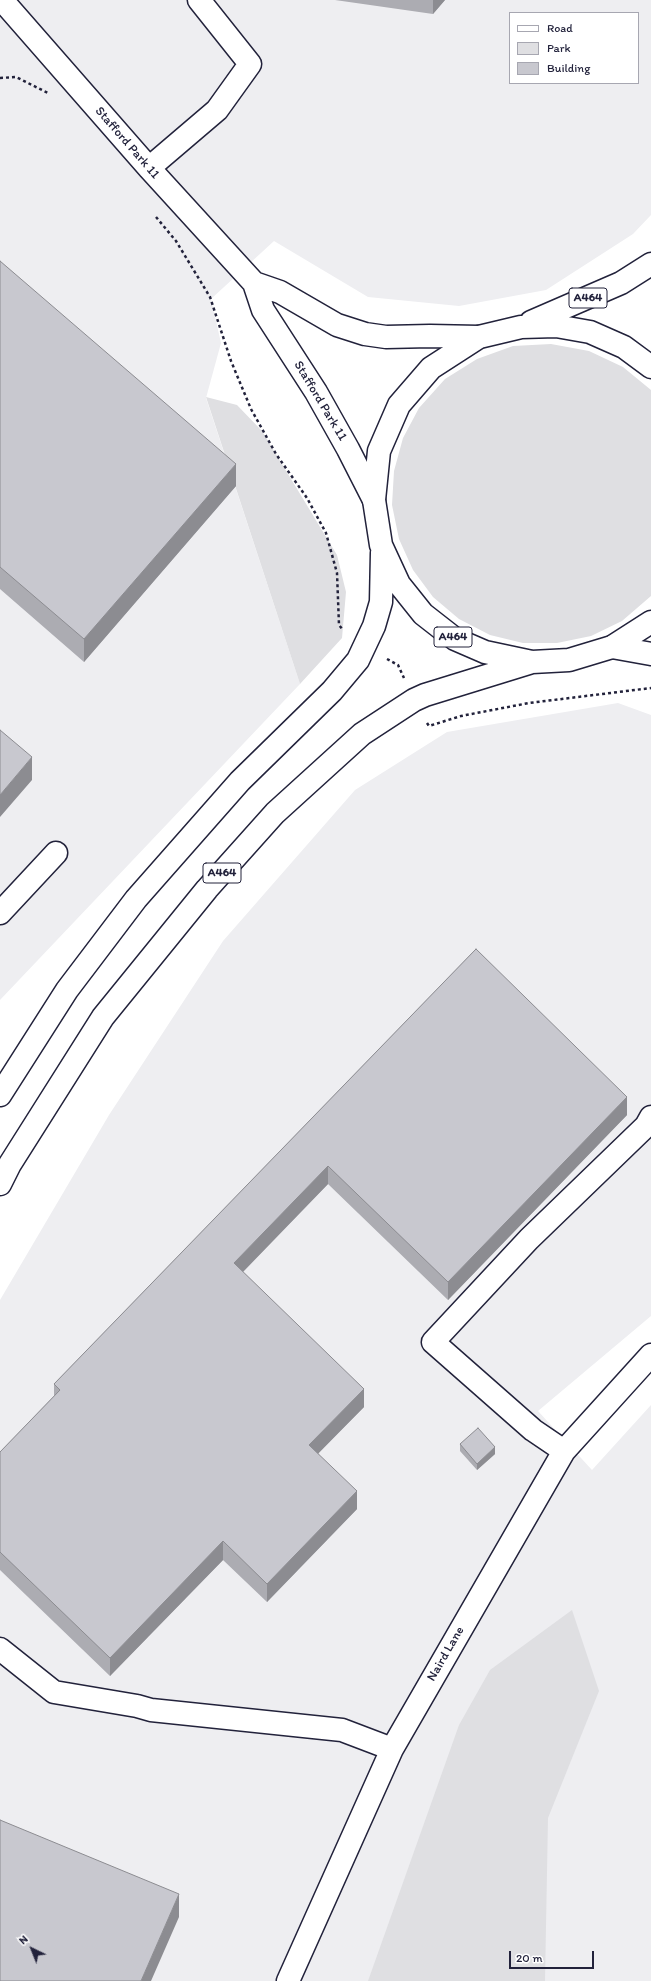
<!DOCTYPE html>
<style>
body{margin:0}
#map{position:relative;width:651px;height:1981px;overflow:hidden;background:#fff;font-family:Itim,sans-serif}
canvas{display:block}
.legend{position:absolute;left:509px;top:12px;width:130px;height:72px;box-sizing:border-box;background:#fff;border:1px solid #a7a7b1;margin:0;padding:5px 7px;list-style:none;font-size:12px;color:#22223b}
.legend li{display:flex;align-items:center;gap:8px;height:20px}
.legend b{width:20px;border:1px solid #a7a7b1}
.north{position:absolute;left:12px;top:1929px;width:40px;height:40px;-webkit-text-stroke:3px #fff;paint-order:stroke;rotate:317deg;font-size:11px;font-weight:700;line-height:16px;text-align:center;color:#22223b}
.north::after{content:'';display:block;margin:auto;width:14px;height:18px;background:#22223b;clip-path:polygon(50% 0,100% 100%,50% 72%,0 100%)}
.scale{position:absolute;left:509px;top:1951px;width:85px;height:18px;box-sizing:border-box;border:2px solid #22223b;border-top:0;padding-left:5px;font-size:12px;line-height:14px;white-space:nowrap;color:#22223b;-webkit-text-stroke:3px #fff;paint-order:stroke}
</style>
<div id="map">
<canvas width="651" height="1981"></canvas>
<ul class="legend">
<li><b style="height:5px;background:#fff"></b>Road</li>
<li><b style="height:11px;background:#dfdfe2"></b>Park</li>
<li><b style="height:11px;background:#c8c8cf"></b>Building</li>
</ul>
<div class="north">N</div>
<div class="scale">20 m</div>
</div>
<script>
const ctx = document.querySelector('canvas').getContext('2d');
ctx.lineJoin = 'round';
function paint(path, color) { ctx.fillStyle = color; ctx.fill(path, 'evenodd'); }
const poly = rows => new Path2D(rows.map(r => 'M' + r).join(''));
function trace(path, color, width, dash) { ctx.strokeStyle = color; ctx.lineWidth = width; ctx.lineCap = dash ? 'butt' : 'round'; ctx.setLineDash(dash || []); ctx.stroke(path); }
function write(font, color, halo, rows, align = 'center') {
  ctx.font = font + ' Itim,sans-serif'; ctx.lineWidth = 3; ctx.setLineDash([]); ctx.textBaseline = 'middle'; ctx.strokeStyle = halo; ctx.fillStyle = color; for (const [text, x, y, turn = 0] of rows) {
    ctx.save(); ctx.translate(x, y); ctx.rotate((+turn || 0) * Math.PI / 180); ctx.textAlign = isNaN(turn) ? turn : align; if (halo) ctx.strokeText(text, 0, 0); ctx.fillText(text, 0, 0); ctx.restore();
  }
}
paint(poly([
 [0,0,651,0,651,215,633,234,546,290,459,306,368,297,274,241,211,299,221,343,206,398,300,684,0,1000],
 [510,13,638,13,638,83,510,83],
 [618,703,651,715,651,1316,538,1411,592,1470,651,1405,651,1981,0,1981,0,1300,109,1115,223,941,355,790,447,732]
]), '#eeeef1');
paint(poly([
 [551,344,589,351,623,367,651,390,651,596,622,621,591,636,557,643,523,643,490,635,459,619,433,597,413,570,399,539,392,505,394,471,403,438,419,408,445,379,477,359,513,346],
 [206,397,237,405,262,431,337,555,346,592,342,638,300,684],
 [572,1610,599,1691,548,1818,545,1981,368,1981,459,1725,490,1670]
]), '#dfdfe2');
const minor = poly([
 [2,0,149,168,254,283,263,310,316,392,348,449,374,500],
 [149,168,217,110,250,64,199,0],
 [254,283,280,292,337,325,365,334,386,337,430,336,479,337],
 [612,647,651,654],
 [0,913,56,853],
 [564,1451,533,1430,433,1342,529,1239,646,1126,651,1117],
 [0,1649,54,1692,137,1706,151,1710,342,1730,392,1749],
 [288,1981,392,1749,564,1451,651,1355]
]);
const highway = poly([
 [531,322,621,283,651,264],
 [651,367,624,347,590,332,556,326,521,327,479,337,431,368,399,405,379,451,374,500,381,545,399,584,423,614,455,639,485,652,532,662,569,660,612,647,651,622],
 [0,1095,67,990,136,899,240,781,332,691,358,660,374,626,381,602,382,553],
 [0,1184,10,1164,103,1017,207,889,275,813,362,734,414,700,425,695,532,662]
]);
trace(minor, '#22223b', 25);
trace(highway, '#22223b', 25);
trace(poly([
 [0,78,16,77,48,93],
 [156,217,176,241,210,297,231,361,251,409,276,454,307,498,326,533,337,573,339,625,343,630],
 [387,659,398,665,404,678],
 [427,723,429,726,461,716,529,703,651,688]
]), '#22223b', 2.5, [3, 3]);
trace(minor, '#fff', 22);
trace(highway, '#fff', 22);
paint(poly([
 [335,0,445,0,433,14],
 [0,261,236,486,84,662,0,589],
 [476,949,627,1115,448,1300,328,1184,243,1272,364,1407,318,1453,357,1509,267,1602,223,1560,110,1676,0,1570,0,1452,54,1396,54,1384],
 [460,1444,495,1454,477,1470,460,1451]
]), '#acacb2');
paint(poly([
 [433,0,445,0,433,14],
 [236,464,236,486,84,662,84,639],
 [32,757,32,780,0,817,0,795],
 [627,1097,627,1115,448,1300,448,1282],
 [328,1166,328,1184,234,1281,234,1263],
 [364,1389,364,1407,309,1463,309,1445],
 [495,1447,495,1454,477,1470,477,1464],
 [357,1491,357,1509,267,1602,267,1584],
 [223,1541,223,1560,110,1676,110,1658],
 [179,1894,179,1917,151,1981,141,1981]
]), '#8c8c91');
const building = poly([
 [0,261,236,464,84,639,0,567,0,261],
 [0,730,32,757,0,795,0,730],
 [476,949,627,1097,448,1282,328,1166,234,1263,364,1389,309,1445,357,1491,267,1584,223,1541,110,1658,0,1552,0,1452,60,1390,54,1384,476,949],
 [478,1428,495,1447,477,1464,460,1444,478,1428],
 [0,1820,179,1894,141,1981,0,1981,0,1820]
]);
paint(building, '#c8c8cf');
trace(building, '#8c8c91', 1);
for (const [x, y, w] of [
 [588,298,38],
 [453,637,38],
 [222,873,38]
]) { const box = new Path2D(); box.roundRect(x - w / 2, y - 10, w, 20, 3); ctx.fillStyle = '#fff'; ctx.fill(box); trace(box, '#22223b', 1); }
write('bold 12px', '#22223b', null, [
 ["A464",588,298],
 ["A464",453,637],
 ["A464",222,873]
]);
write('13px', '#22223b', '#fff', [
 ["Stafford Park 11",127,143,49],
 ["Stafford Park 11",320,401,59],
 ["Naird Lane",446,1654,-60]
]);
</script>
